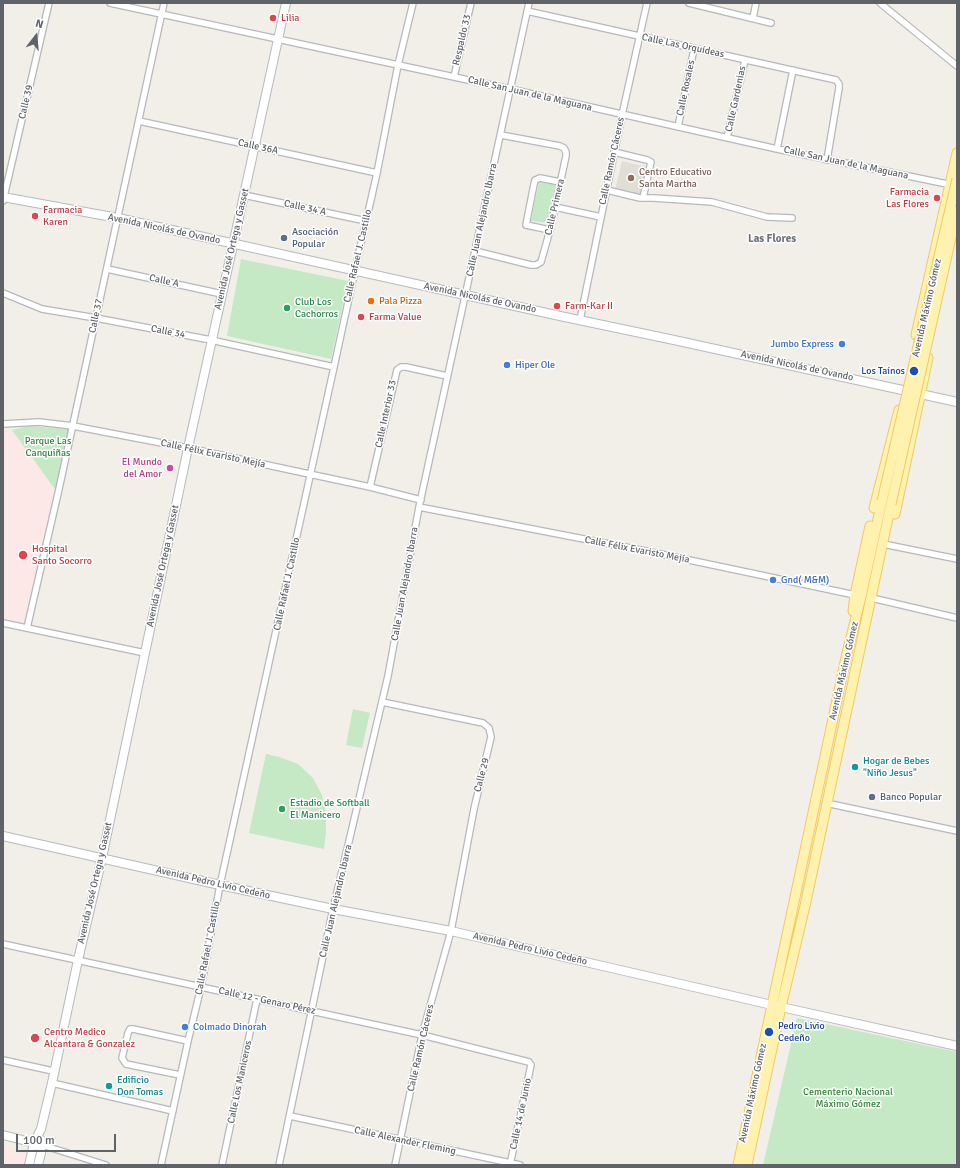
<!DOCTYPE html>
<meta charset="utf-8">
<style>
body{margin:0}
#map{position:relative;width:960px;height:1168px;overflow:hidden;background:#f1efe8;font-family:Signika,sans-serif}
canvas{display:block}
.frame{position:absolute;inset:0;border:4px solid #5f6368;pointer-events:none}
.north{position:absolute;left:16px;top:16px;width:40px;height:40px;-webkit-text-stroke:3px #fff;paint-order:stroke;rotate:16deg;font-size:11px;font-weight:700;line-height:16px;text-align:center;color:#5f6368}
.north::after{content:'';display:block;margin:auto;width:14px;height:18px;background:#5f6368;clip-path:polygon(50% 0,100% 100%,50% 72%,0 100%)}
.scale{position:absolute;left:16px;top:1134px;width:100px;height:18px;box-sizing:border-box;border:2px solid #5f6368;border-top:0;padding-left:5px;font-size:12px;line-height:14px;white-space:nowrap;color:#5f6368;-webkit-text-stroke:3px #fff;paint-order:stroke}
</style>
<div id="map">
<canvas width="960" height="1168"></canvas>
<div class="frame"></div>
<div class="north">N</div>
<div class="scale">100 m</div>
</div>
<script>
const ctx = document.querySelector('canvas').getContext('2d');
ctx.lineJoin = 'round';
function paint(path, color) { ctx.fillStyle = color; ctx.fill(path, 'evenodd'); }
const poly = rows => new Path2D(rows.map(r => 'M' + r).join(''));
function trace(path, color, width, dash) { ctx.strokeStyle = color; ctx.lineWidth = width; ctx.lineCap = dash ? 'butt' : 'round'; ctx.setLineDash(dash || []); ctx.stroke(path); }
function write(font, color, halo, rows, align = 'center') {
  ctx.font = font + ' Signika,sans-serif'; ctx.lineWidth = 3; ctx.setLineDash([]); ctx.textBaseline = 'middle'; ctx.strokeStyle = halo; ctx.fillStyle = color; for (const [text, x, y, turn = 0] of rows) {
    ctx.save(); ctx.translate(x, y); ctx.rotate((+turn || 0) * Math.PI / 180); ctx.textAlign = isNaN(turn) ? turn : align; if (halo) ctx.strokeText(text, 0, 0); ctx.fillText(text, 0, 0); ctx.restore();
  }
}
paint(poly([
 [622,161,647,167,641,196,615,190]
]), '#e1ded6');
paint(poly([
 [12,430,57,492,27,624,3,619,3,431],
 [3,1146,26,1152,28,1160,27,1165,3,1165]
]), '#fce8e6');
paint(poly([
 [539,182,555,185,547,223,531,221],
 [241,259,348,281,331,359,227,336],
 [28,426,72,429,57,492,12,430],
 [353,709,370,713,362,748,346,745],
 [266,754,279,757,298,764,313,778,322,795,326,813,326,832,324,849,249,833],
 [797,1018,957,1052,957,1165,763,1165]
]), '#c5e8c5');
const street = poly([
 [110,3,510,89,777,149,952,185],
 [689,3,771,23],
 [880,3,957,66],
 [527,11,836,80,839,84,839,88,827,160],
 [753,18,756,3],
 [454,77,471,3],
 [139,121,377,173],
 [678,127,694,49],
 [727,138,745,60],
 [777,149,793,70],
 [614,152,647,160,651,162,643,198],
 [607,189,611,191,640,198,654,198,712,202,767,217,792,218],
 [244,195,366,221],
 [3,201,49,3],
 [555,207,601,217],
 [550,230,526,225,534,184,535,180,540,178,560,182],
 [475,251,531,265,536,265,541,262,550,230,566,156,566,152,564,148,560,146,501,135],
 [107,269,222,294],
 [3,293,42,309,96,318,211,340,334,367],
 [580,320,622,115,647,3],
 [3,424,39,422,73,426,188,448,370,487,421,500],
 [370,487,397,370,401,367,406,367,447,376],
 [419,507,656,553,855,595],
 [888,545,957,559],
 [876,599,957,618],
 [3,623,145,653],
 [27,628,59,489,164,3],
 [382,702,483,723,489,728,491,737,474,809,451,931,422,1035,395,1165],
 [826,803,957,831],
 [3,944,422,1035,529,1062,531,1065,510,1165],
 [3,1060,53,1071],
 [180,1075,126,1064,122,1058,128,1033,130,1029,133,1029,188,1041],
 [52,1083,173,1111],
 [290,1116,520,1165],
 [42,1145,106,1165],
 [161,1165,188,1041,201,987,220,885,334,367,355,270,377,173,398,65,413,3],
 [222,1165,257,999],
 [279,1165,333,909,388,676,419,507,529,3]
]);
const secondary = poly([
 [3,197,118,218,560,316,674,340,957,402],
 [3,836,220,885,333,909,451,931,772,1005,957,1046],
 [3,1135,42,1145],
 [29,1165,34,1143,41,1129,52,1083,78,960,102,858,188,448,233,245,286,3],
 [38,1165,41,1153,41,1140]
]);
const primary = poly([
 [916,335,957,153],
 [874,508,899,410],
 [895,514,928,358],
 [853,611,855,595,870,526],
 [738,1165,847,653,861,597,882,501],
 [747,1165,781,1007,805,906,891,504]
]);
trace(street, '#b5b8bc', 8);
trace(secondary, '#b6babf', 10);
trace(primary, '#f2c960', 11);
trace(street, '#fff', 5.5);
trace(secondary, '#fff', 8);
trace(primary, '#fff2af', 9);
const primaryBridge = poly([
 [882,501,957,179],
 [891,504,957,211]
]);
trace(primaryBridge, '#f2c960', 11, []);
trace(primaryBridge, '#fff2af', 9);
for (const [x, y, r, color] of [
 [273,18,4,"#e0444e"],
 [631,178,4,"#8d6e63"],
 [937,198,4,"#e0444e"],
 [35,216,4,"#e0444e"],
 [284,238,4,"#5c6f8a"],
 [371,301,4,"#e8710a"],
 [557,306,4,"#e0444e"],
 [287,308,4,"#2e9e5b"],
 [361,317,4,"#e0444e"],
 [842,344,4,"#3f7fe0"],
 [507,365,4,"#3f7fe0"],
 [914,371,5,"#1a4fb4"],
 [170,468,4,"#d1479c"],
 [23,555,5,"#e0444e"],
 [773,580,4,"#3f7fe0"],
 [855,767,4,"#0f9aa8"],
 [872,797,4,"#5c6f8a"],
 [282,809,4,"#2e9e5b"],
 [185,1027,4,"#3f7fe0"],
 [769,1032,5,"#1a4fb4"],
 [35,1038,5,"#e0444e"],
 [109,1086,4,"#0f9aa8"]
]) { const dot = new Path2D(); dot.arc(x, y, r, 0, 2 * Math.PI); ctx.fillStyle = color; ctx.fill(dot); trace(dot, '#fff', 1.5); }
write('10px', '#be3a42', '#fff', [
 ["Lilia",281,18],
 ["Farmacia",929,192,"right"],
 ["Las Flores",929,204,"right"],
 ["Farmacia",43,210],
 ["Karen",43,222],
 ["Farm-Kar II",565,306],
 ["Farma Value",369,317],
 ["Hospital",32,549],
 ["Santo Socorro",32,561],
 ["Centro Medico",44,1032],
 ["Alcantara & Gonzalez",44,1044]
], 'left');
write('10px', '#5f6368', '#fff', [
 ["Respaldo 33",462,40,-77],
 ["Calle Las Orquídeas",683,46,12],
 ["Calle Rosales",686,88,-78],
 ["Calle San Juan de la Maguana",530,94,13],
 ["Calle Gardenias",736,99,-78],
 ["Calle 39",26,102,-77],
 ["Calle 36A",258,147,12],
 ["Calle Ramón Cáceres",612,161,-78],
 ["Calle San Juan de la Maguana",846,163,12],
 ["Calle Primera",555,207,-77],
 ["Calle 34 A",305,208,12],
 ["Calle Juan Alejandro lbarra",482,220,-78],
 ["Avenida Nicolás de Ovando",164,229,12],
 ["Avenida José Ortega y Gasset",232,249,-77],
 ["Calle Rafael J. Castillo",358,256,-77],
 ["Calle A",164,281,12],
 ["Avenida Nicolás de Ovando",480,298,12],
 ["Avenida Máximo Gómez",927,308,-77],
 ["Calle 37",96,316,-78],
 ["Calle 34",168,332,11],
 ["Avenida Nicolás de Ovando",797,366,12],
 ["Calle Interior 33",386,414,-78],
 ["Calle Félix Evaristo Mejía",213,454,12],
 ["Calle Félix Evaristo Mejía",637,550,11],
 ["Avenida José Ortega y Gasset",163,566,-78],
 ["Calle Rafael J. Castillo",287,584,-78],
 ["Calle Juan Alejandro lbarra",405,584,-80],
 ["Avenida Máximo Gómez",844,671,-77],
 ["Calle 29",482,775,-76],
 ["Avenida José Ortega y Gasset",95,883,-77],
 ["Avenida Pedro Livio Cedeño",213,883,13],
 ["Calle Juan Alejandro lbarra",336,901,-77],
 ["Calle Rafael J. Castillo",208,948,-79],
 ["Avenida Pedro Livio Cedeño",530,949,13],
 ["Calle 12 - Genaro Pérez",267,1001,12],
 ["Calle Ramón Cáceres",421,1048,-77],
 ["Calle Los Maniceros",240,1082,-78],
 ["Avenida Máximo Gómez",753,1093,-78],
 ["Calle 14 de Junio",521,1114,-78],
 ["Calle Alexander Fleming",405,1141,12]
]);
write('10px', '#785e54', '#fff', [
 ["Centro Educativo",639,172],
 ["Santa Martha",639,184]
], 'left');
write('10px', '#4e5e75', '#fff', [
 ["Asociación",292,232],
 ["Popular",292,244],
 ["Banco Popular",880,797]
], 'left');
write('10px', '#c56008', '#fff', [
 ["Pala Pizza",379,301]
], 'left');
write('10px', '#27864d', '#fff', [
 ["Club Los",295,302],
 ["Cachorros",295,314],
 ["Estadio de Softball",290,803],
 ["El Manicero",290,815]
], 'left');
write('10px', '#366cbe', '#fff', [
 ["Jumbo Express",834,344,"right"],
 ["Hiper Ole",515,365],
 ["Gnd( M&M)",781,580],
 ["Colmado Dinorah",193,1027]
], 'left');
write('10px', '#164399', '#fff', [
 ["Los Taínos",905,371],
 ["Pedro Livio",778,1026,"left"],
 ["Cedeño",778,1038,"left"]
], 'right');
write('10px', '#348238', '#fff', [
 ["Parque Las",48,441],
 ["Canquiñas",48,453],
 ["Cementerio Nacional",848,1092],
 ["Máximo Gómez",848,1104]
]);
write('10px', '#b23c85', '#fff', [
 ["El Mundo",162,462],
 ["del Amor",162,474]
], 'right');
write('10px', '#0d838f', '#fff', [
 ["Hogar de Bebes",863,761],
 ["\"Niño Jesus\"",863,773],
 ["Edificio",117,1080],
 ["Don Tomas",117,1092]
], 'left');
write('bold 11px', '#70757a', '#fff', [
 ["Las Flores",772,239]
]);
</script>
